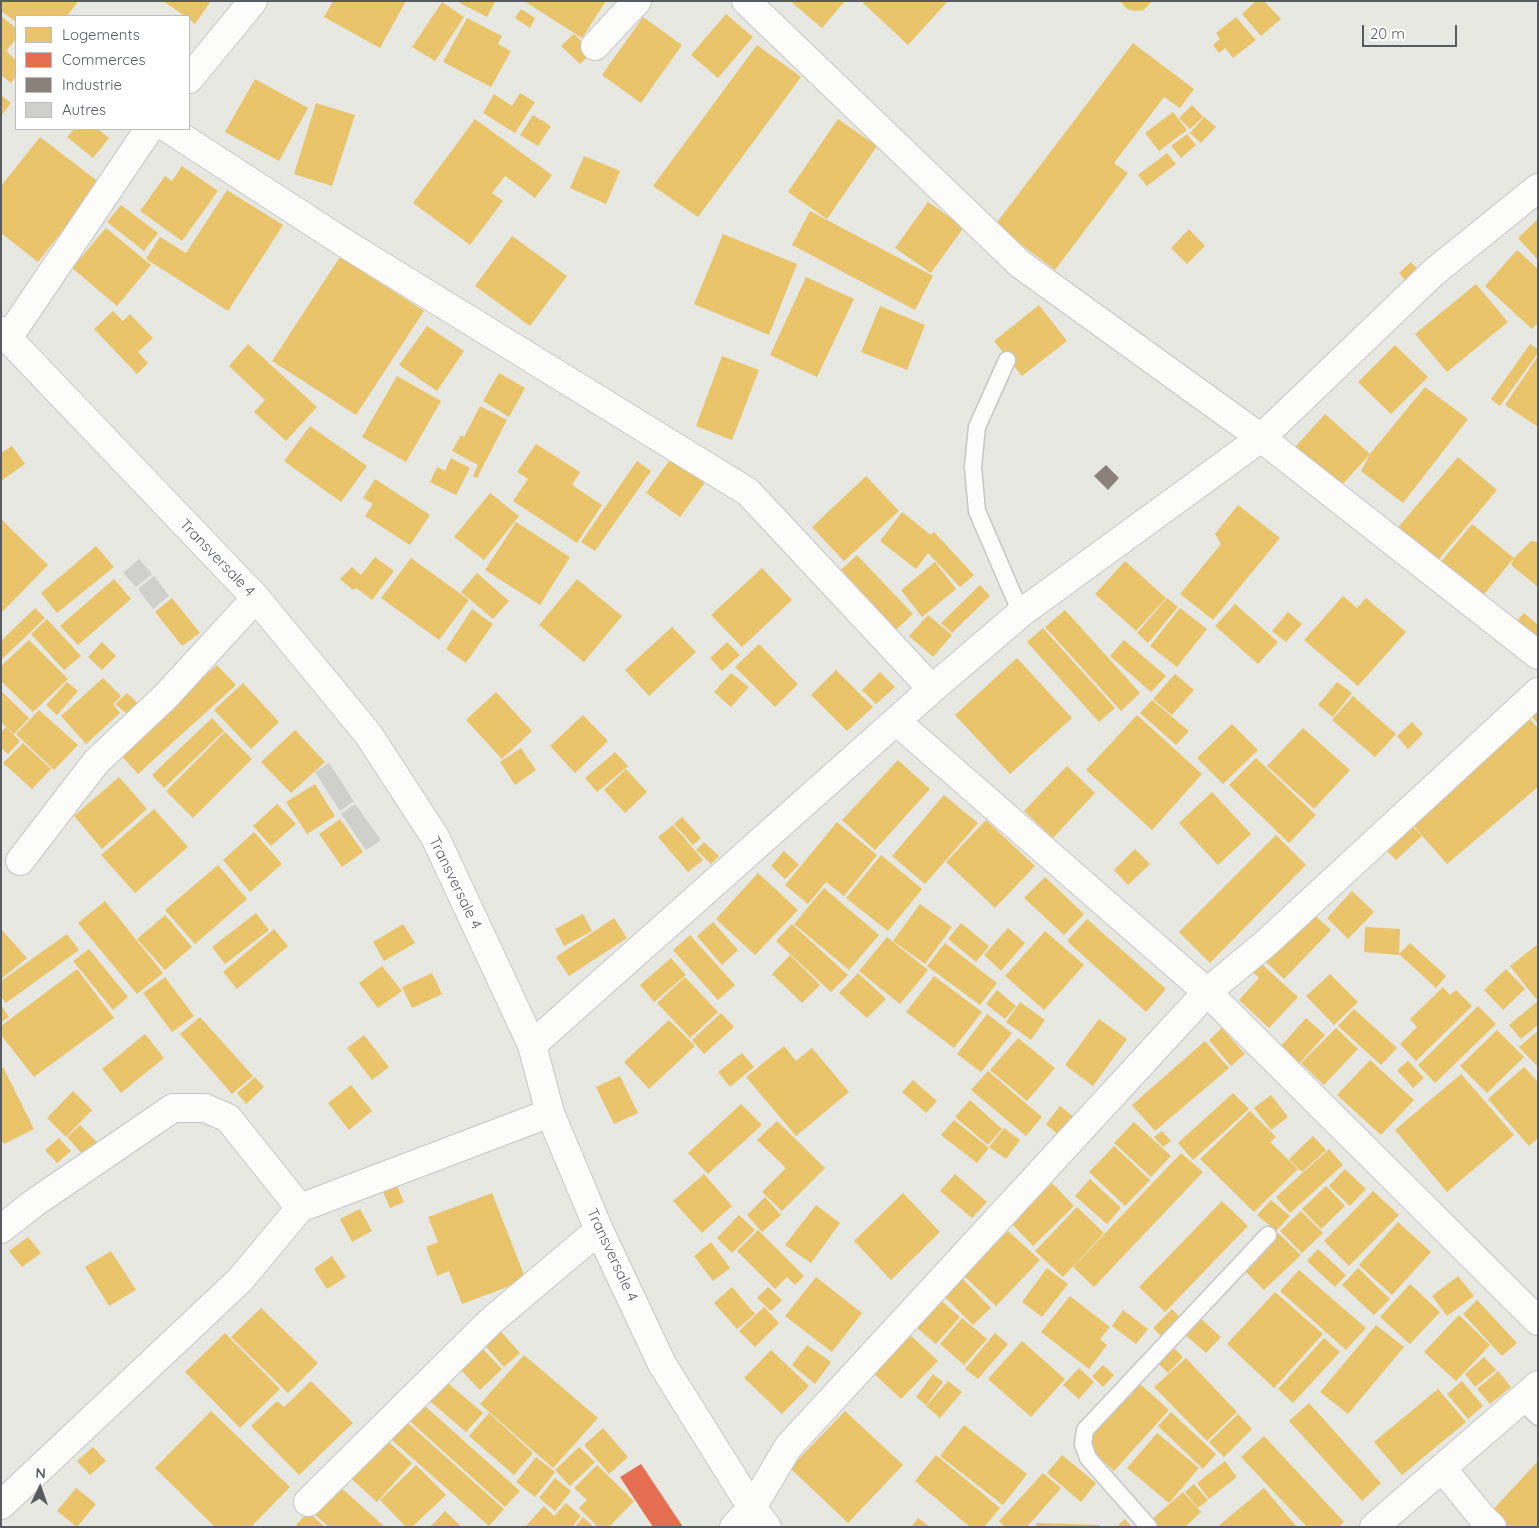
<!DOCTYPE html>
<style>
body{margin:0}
#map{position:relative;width:1539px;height:1528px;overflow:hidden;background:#e8e8e3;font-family:Quicksand,sans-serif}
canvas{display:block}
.frame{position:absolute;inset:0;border:2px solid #585b60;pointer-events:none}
.legend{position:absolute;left:15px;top:15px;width:175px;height:115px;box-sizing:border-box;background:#fff;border:1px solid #bcbdbf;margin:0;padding:6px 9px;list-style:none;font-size:15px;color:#585b60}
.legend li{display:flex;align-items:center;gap:10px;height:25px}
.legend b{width:25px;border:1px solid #bcbdbf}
.north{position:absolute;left:15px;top:1463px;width:50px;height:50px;-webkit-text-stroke:4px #fff;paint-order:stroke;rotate:3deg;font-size:14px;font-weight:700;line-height:20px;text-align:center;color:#585b60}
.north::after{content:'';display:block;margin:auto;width:18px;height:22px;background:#585b60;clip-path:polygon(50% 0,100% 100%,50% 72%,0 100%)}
.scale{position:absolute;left:1362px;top:25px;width:95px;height:22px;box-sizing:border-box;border:2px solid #585b60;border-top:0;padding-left:6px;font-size:15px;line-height:18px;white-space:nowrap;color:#585b60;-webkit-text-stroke:4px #fff;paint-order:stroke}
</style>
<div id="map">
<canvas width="1539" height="1528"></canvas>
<div class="frame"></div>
<ul class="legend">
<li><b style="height:14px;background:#e9c46a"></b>Logements</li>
<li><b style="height:14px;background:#e76f51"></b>Commerces</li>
<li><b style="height:14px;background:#8a817c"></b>Industrie</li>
<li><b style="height:14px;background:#cfcfcc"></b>Autres</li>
</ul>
<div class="north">N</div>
<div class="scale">20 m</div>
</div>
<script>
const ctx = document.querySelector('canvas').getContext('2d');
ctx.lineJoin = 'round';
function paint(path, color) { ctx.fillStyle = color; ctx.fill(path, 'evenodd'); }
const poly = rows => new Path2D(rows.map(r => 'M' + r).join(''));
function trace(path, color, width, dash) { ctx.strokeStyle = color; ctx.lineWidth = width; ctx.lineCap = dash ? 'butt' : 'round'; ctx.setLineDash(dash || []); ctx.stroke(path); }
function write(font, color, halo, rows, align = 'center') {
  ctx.font = font + ' Quicksand,sans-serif'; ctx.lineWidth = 5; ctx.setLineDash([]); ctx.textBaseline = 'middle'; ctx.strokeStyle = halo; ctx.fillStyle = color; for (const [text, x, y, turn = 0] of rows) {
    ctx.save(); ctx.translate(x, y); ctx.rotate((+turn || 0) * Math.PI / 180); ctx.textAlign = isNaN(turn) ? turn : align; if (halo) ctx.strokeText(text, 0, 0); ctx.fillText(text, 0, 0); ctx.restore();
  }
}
paint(poly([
 [1,1,75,1,77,3,67,16,16,16,16,22,1,11],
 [163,1,211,1,195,24,189,19,189,16,185,16],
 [333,1,406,1,380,48,324,17],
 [456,1,494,1,495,2,487,17],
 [524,1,606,1,582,38],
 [790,1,845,1,822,28],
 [861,1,948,1,908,45],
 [1120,1,1152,1,1144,10,1135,11,1127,9],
 [1256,1,1264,1,1281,19,1261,36,1242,14],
 [442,2,464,17,435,61,412,47],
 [521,9,535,18,530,28,515,18],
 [726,14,753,37,718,78,691,55],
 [1,16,16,28,16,39,6,51,16,60,16,76,11,83,1,75],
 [643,17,682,45,641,103,602,75],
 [1236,17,1256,40,1233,58,1225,48,1219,53,1213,45,1220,39,1216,33],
 [467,18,502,36,498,44,511,51,491,87,443,62],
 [574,34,592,52,580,64,561,46],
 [1133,43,1194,89,1180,108,1164,97,1114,163,1128,173,1055,270,995,225],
 [757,45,801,77,698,217,653,186],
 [255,79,308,108,279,161,225,132],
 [520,93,535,102,515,133,483,113,494,94,512,106],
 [1,95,11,103,1,116],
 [316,103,355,115,332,186,294,174],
 [1192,105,1203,117,1190,129,1179,118],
 [1173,112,1187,130,1159,151,1145,133],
 [533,115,551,126,538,146,520,135],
 [1204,117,1216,127,1201,143,1190,133],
 [475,119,552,175,535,198,505,176,492,193,503,201,470,245,413,203],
 [838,119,877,146,827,219,788,192],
 [74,129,98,129,109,138,93,158,67,137],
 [1187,134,1196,145,1181,158,1171,146],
 [40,137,100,183,38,262,1,233,1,186],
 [1167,153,1176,164,1147,186,1138,175],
 [584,156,620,171,606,204,570,188],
 [182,166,218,191,182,241,140,211,165,176,172,181],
 [227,190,283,225,228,311,146,259,160,237,186,253],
 [928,202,964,227,931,273,895,248],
 [121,205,158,233,144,251,107,222],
 [810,211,933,276,915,310,792,245],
 [1538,219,1538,260,1518,238],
 [106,228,151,265,117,306,72,268],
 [1189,229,1205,246,1187,264,1171,248],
 [723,234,797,264,769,335,694,304],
 [512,236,567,276,530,326,475,286],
 [1517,250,1538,269,1538,323,1532,329,1485,286],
 [340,257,424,311,356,415,272,361],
 [1411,262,1419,271,1407,282,1399,273],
 [806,277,854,299,817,377,770,355],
 [1476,284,1508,322,1447,372,1415,334],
 [1039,305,1067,341,1022,376,994,341],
 [880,306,925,325,907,370,861,352],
 [113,311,123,321,130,314,153,338,138,352,148,363,137,374,94,329],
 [427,326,464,351,437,391,399,365],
 [248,344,317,407,286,441,254,412,265,400,229,366],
 [1530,344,1538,349,1538,353,1500,406,1491,399],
 [1395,345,1428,377,1391,414,1358,382],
 [722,356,759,370,732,440,696,426],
 [1538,356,1538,427,1505,405],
 [499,373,525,388,509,417,483,401],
 [397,376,441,401,406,462,362,437],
 [1425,387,1468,419,1403,503,1361,471,1370,454,1340,487,1295,447,1325,414,1370,454],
 [480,406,507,420,477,478,473,476,478,465,452,451,461,435,464,437],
 [310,426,367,466,341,502,284,461],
 [536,444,580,472,572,485,602,505,577,543,513,501,528,479,517,472],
 [12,446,25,464,1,481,1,453],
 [672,457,706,481,680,517,646,493],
 [1458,457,1497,490,1434,565,1394,532],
 [451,458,470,468,456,495,430,482,437,467,445,471],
 [637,461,651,471,595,551,581,542],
 [866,476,899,511,844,561,812,527],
 [375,479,430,515,410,545,365,516,373,504,363,498],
 [490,493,519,516,484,560,454,537],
 [1238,505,1280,538,1213,620,1180,594,1221,544,1215,534],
 [902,512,931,535,934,532,974,575,960,587,928,553,916,569,880,541],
 [1,519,48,565,1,613],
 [516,522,570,557,540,605,485,570],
 [1472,524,1514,558,1481,598,1439,564],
 [1531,541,1538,542,1538,587,1511,565,1514,558],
 [96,546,114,567,57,613,41,593],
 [857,555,913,614,886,639,830,580],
 [375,557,394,571,372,600,356,588,353,590,340,579,352,567,361,575],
 [411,558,469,600,439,640,381,598],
 [1125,561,1166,598,1136,631,1095,594],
 [935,562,956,589,922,617,901,590],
 [762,568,792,600,742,647,711,615],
 [477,573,509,601,493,619,461,592],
 [114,579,131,599,78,645,60,626],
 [577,579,622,616,584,662,539,625],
 [980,585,990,596,952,633,941,623],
 [1343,596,1357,608,1366,598,1406,632,1358,686,1304,640],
 [172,598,200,633,182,646,155,612],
 [1167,598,1178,607,1148,643,1137,633],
 [1235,604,1278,642,1258,664,1215,626],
 [35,608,45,618,1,660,1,641],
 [1180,608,1207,629,1177,667,1150,646],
 [472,609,493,624,466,663,446,649],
 [1065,610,1140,693,1121,711,1045,627],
 [1288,612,1302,624,1286,642,1272,631],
 [1524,613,1538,625,1538,658,1506,633],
 [928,615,952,635,933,657,909,636],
 [47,619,81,656,64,670,31,634],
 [672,627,696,652,649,696,625,670],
 [1043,628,1115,708,1099,722,1027,642],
 [29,640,68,679,33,712,1,681,1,666],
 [1124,640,1166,676,1151,692,1110,656],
 [102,642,116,656,102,670,88,657],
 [727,642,740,655,722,671,710,658],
 [759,644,798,684,775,707,735,667],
 [1017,658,1072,718,1010,774,955,715],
 [217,665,236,685,138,774,119,753],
 [836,670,873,707,847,731,811,695],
 [880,672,895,687,876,704,862,690],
 [731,673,749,687,731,707,714,692],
 [1175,674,1194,690,1172,715,1153,699],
 [103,678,121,696,113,704,120,713,86,744,61,716],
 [67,682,78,691,57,715,46,705],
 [1337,682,1352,693,1333,717,1318,705],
 [243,683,279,722,251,749,214,710],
 [1,691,29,718,14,734,1,722],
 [496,692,532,731,502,759,466,720],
 [127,693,139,704,128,715,115,704],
 [1353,696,1396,734,1375,757,1332,720],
 [1152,700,1189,731,1176,745,1140,713],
 [1538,702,1538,724,1527,711],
 [39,710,78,745,54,770,16,734],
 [1525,714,1538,728,1538,787,1447,864,1405,816],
 [583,715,608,741,575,773,550,746],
 [1137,715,1202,774,1152,830,1086,770],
 [212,718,224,731,164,788,152,775],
 [1412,722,1423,734,1408,749,1397,736],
 [1232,724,1258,750,1223,784,1197,758],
 [6,727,20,741,8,754,1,748,1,732],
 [1303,728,1350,770,1314,809,1267,766],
 [295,730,325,762,291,793,261,762],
 [225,732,252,759,193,818,166,791],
 [23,743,51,769,32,789,3,763],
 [521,748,536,770,515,785,500,762],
 [615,752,628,766,597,792,585,778],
 [1256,758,1316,815,1289,843,1229,785],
 [898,760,930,789,875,850,842,820],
 [1067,766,1095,793,1053,838,1024,811],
 [626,769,647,792,625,813,604,790],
 [119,777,147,809,102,849,74,816],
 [315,784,335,816,307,834,286,802],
 [1212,792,1251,834,1218,865,1179,823],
 [944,795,978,823,925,884,892,856],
 [277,804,296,824,271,846,253,826],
 [154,809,188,847,135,893,101,855],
 [682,817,701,838,693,845,674,824],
 [1404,818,1422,836,1396,860,1378,842],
 [340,819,363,852,342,867,319,834],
 [986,820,1035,866,995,908,946,862],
 [837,822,877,855,844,896,826,882,808,904,785,885],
 [673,825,703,860,688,872,658,837],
 [254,832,282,864,250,892,223,860],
 [1276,835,1306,865,1210,963,1179,932],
 [704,842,719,856,711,864,696,850],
 [1135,849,1150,864,1128,885,1114,870],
 [784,851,799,865,785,879,771,866],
 [881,855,922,889,888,931,846,898],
 [218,865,247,899,195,944,165,910],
 [758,873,798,910,755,955,716,919],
 [1045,877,1084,914,1064,935,1024,898],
 [824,888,879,935,849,970,794,924],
 [1352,891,1374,912,1348,939,1327,918],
 [105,901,163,973,137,994,78,923],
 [920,904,952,927,925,964,893,941],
 [256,913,269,930,225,964,212,947],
 [583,914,592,931,564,946,555,929],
 [1313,914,1331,930,1284,979,1266,962],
 [165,915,192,947,165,970,137,939],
 [614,918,627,938,569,976,556,957],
 [1087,919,1166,989,1146,1012,1067,941],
 [713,922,738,950,722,965,697,936],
 [961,923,989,946,976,962,948,939],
 [403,924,415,943,384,961,373,942],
 [792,924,848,975,831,992,776,941],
 [1365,927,1400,929,1399,955,1364,952],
 [1008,928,1025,943,1001,971,984,955],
 [1,929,27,958,1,979],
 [274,929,288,946,237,989,223,972],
 [1045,931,1084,965,1044,1010,1005,976],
 [67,934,79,950,6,1003,1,996,1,981],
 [690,935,735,985,718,1000,673,950],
 [887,937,928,970,900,1004,859,971],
 [945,943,997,983,980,1005,927,966],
 [1410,943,1446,976,1436,988,1399,954],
 [1538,944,1538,997,1536,999,1510,966],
 [89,949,128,997,113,1010,73,961],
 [790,955,820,985,802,1003,772,974],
 [671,958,686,975,654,1002,640,985],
 [1256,959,1298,997,1269,1028,1239,1000,1259,978,1248,968],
 [382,966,402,991,378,1008,359,983],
 [77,969,114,1018,34,1077,1,1035,1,1026],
 [1506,969,1525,989,1503,1010,1484,990],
 [432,973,442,994,412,1008,402,987],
 [858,973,886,999,867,1018,839,993],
 [1330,974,1358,1002,1334,1025,1306,996],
 [934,976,982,1012,954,1048,906,1012],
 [165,977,194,1016,172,1032,143,993],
 [685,977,718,1012,690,1038,657,1003],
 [1443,987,1450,995,1456,990,1472,1006,1416,1061,1400,1044,1417,1027,1410,1019],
 [997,990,1016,1006,1005,1019,986,1004],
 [1538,1001,1538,1025,1521,1039,1509,1025],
 [1020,1002,1045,1020,1031,1040,1006,1022],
 [1,1005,9,1017,1,1022],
 [1478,1006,1496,1024,1435,1083,1418,1065],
 [1354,1009,1397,1048,1381,1065,1338,1026],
 [721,1013,734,1027,704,1054,692,1040],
 [987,1014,1012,1033,981,1072,957,1054],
 [200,1017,253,1076,232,1094,180,1034],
 [1306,1018,1325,1035,1288,1076,1269,1059],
 [1099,1019,1127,1039,1093,1086,1065,1065],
 [669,1020,695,1046,649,1089,624,1062],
 [1222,1028,1245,1054,1231,1066,1209,1040],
 [1336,1028,1358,1049,1324,1085,1301,1063],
 [1497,1030,1524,1057,1487,1093,1460,1066],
 [1538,1031,1538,1067,1519,1047],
 [145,1034,164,1058,121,1093,102,1069],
 [364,1035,389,1067,372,1080,347,1048],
 [1018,1038,1055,1068,1027,1101,990,1070],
 [1205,1041,1229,1068,1155,1131,1132,1105],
 [784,1046,796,1061,812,1048,849,1092,796,1136,746,1077],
 [742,1053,754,1067,730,1087,718,1072],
 [1370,1060,1414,1100,1381,1135,1337,1095],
 [1408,1061,1424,1078,1413,1088,1397,1070],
 [3,1067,34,1129,4,1144,1,1139,1,1068],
 [1524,1067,1538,1082,1538,1138,1529,1146,1488,1099],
 [988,1071,1042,1117,1026,1136,971,1090],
 [1461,1074,1514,1135,1447,1192,1395,1130],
 [620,1076,638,1113,614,1124,596,1087],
 [255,1077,264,1087,246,1104,237,1093],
 [913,1080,937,1101,926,1113,902,1092],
 [351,1085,372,1111,349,1130,328,1103],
 [73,1091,92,1110,66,1137,47,1118],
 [1233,1093,1249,1109,1193,1160,1178,1143],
 [1271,1095,1288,1117,1271,1130,1254,1108],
 [970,1100,1002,1129,988,1145,955,1117],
 [741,1104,762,1125,708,1174,688,1153],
 [1060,1106,1079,1121,1064,1140,1046,1124],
 [1250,1111,1276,1137,1270,1142,1298,1169,1254,1212,1200,1159],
 [954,1120,989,1148,977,1163,941,1135],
 [777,1121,825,1168,782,1211,762,1192,786,1168,757,1140],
 [1134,1122,1171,1156,1151,1177,1114,1143],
 [80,1125,97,1142,83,1155,67,1137],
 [1004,1128,1020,1140,1006,1159,989,1147],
 [1162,1131,1171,1141,1163,1147,1154,1137],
 [1313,1136,1326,1150,1302,1172,1289,1159],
 [59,1138,71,1151,57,1163,45,1150],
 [1114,1146,1150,1180,1125,1206,1089,1172],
 [1329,1149,1343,1165,1290,1213,1276,1197],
 [1181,1153,1203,1172,1094,1287,1073,1267],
 [1345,1169,1366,1189,1350,1206,1329,1186],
 [704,1174,732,1206,702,1233,673,1201],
 [955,1174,987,1202,972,1218,940,1191],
 [393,1177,404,1202,390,1208,379,1183],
 [1090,1179,1121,1208,1107,1224,1075,1196],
 [1052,1183,1074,1206,1033,1246,1011,1223],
 [1326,1186,1345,1206,1321,1229,1302,1209],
 [1373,1191,1399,1215,1349,1266,1324,1241],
 [492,1193,526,1280,462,1304,449,1271,437,1276,426,1247,438,1242,428,1217],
 [903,1193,940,1232,891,1280,854,1241],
 [765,1197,781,1215,762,1232,747,1215],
 [1271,1200,1290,1216,1276,1231,1257,1215],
 [1222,1201,1248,1226,1165,1312,1139,1287],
 [816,1205,840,1223,811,1263,785,1245],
 [1077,1207,1104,1233,1063,1277,1035,1251],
 [360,1209,372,1231,352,1242,340,1219],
 [1301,1211,1323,1233,1302,1253,1280,1231],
 [739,1215,755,1230,732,1253,717,1238],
 [1398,1222,1431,1252,1392,1295,1359,1265],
 [758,1230,804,1276,795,1285,787,1277,775,1289,737,1251],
 [1008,1231,1040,1260,996,1306,964,1276],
 [1278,1233,1301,1255,1264,1290,1242,1268],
 [28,1237,41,1253,22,1267,9,1251],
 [711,1242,730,1268,713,1281,694,1256],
 [1318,1249,1346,1275,1335,1287,1307,1261],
 [111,1251,136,1290,109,1306,85,1267],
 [332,1256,346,1277,327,1289,314,1269],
 [1047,1268,1068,1284,1042,1317,1022,1302],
 [1358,1268,1390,1299,1374,1315,1342,1285],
 [1299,1270,1366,1328,1346,1350,1280,1291],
 [959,1275,991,1308,973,1325,941,1293],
 [1458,1276,1474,1296,1447,1316,1432,1296],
 [816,1277,862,1313,832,1352,785,1316],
 [1410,1284,1440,1312,1410,1344,1380,1317],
 [732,1287,755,1314,737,1329,714,1303],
 [768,1287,782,1300,771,1311,757,1298],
 [1275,1292,1323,1334,1274,1388,1227,1344],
 [936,1296,960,1317,936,1344,912,1324],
 [1070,1296,1110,1327,1100,1339,1107,1345,1089,1369,1041,1332],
 [1477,1300,1517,1343,1502,1356,1463,1314],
 [764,1307,779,1323,755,1347,739,1331],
 [261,1308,318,1363,288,1393,231,1337],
 [1172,1309,1185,1322,1166,1341,1153,1328],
 [1123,1310,1148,1329,1136,1344,1112,1326],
 [1459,1315,1490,1345,1456,1381,1424,1352],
 [1198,1316,1221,1337,1206,1353,1183,1333],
 [962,1318,987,1339,964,1365,940,1344],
 [1376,1325,1404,1347,1348,1414,1320,1392],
 [496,1326,520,1353,504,1367,480,1340],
 [225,1333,280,1389,240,1428,185,1372],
 [908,1333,938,1361,901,1399,871,1371],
 [995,1333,1008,1344,978,1379,965,1369],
 [1324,1338,1340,1352,1293,1403,1278,1389],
 [1022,1341,1065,1379,1031,1417,988,1379],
 [476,1342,502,1369,480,1390,454,1363],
 [807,1345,831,1362,815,1384,792,1365],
 [1172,1346,1183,1357,1168,1373,1157,1362],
 [771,1350,809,1386,782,1414,744,1378],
 [524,1355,598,1418,553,1468,480,1404],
 [1484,1357,1496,1370,1475,1387,1465,1374],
 [1186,1358,1237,1412,1207,1441,1154,1387],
 [1103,1365,1114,1375,1103,1387,1092,1376],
 [1079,1368,1094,1382,1079,1399,1063,1385],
 [1498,1371,1511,1387,1490,1404,1477,1389],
 [933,1374,943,1382,926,1405,916,1397],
 [442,1378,483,1413,466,1432,425,1397],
 [311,1381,353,1423,299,1475,251,1426,277,1401,284,1407],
 [948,1381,962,1392,940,1418,926,1406],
 [1462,1381,1483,1406,1468,1419,1447,1394],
 [1139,1383,1169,1410,1114,1471,1084,1444],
 [1438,1389,1466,1422,1402,1475,1374,1442],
 [417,1399,520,1491,505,1507,403,1415],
 [1309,1403,1381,1483,1362,1501,1289,1421],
 [211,1411,290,1487,251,1527,215,1527,155,1468],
 [845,1411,903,1465,848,1523,790,1468],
 [1171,1412,1216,1454,1203,1469,1158,1426],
 [489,1413,533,1453,514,1475,469,1436],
 [1238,1414,1252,1429,1224,1457,1209,1442],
 [400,1416,504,1509,489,1526,384,1433],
 [964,1425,1027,1474,1003,1505,940,1456],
 [603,1428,628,1457,609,1474,584,1445],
 [1157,1433,1199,1468,1169,1503,1127,1468],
 [381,1435,412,1463,377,1502,346,1474],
 [1264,1436,1344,1522,1339,1527,1307,1527,1241,1457],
 [93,1447,106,1461,90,1475,77,1461],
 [579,1447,595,1462,570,1486,555,1470],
 [936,1455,1000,1508,984,1527,970,1527,915,1481],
 [1062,1455,1096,1483,1081,1502,1047,1473],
 [536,1457,555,1472,535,1497,516,1482],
 [1225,1461,1237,1477,1209,1499,1197,1483],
 [1538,1461,1538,1527,1503,1527,1489,1514],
 [416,1465,446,1495,412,1527,406,1527,380,1500],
 [597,1465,634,1501,609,1527,598,1527,579,1508,587,1500,574,1488],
 [1043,1473,1061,1488,1027,1527,1005,1527,999,1521],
 [555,1478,571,1491,555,1511,539,1498],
 [337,1484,385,1527,329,1527,312,1512],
 [1194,1484,1208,1500,1198,1508,1185,1492],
 [76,1488,96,1504,77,1527,57,1511],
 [1264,1488,1297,1527,1217,1527],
 [1183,1492,1201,1512,1185,1527,1157,1527,1151,1520],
 [566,1503,581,1516,572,1527,525,1527,544,1506,554,1516],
 [445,1511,462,1527,430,1527],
 [308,1512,325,1527,298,1527,296,1525],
 [583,1517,594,1527,575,1527],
 [918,1518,930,1527,911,1527],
 [1125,1519,1132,1527,1116,1527],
 [1036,1523,1100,1525,1099,1527,1036,1527]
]), '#e9c46a');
paint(poly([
 [641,1464,683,1527,653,1527,620,1477]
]), '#e76f51');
paint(poly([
 [1106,465,1119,478,1108,490,1094,476]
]), '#8a817c');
paint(poly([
 [139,559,152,574,136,587,123,573],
 [154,576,169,596,153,609,138,589],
 [329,763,354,801,340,811,315,772],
 [355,804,381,840,366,850,341,814]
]), '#cfcfcc');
const lane = poly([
 [1007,360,977,427,973,467,977,511,1021,613],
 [1521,1400,1538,1417],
 [1149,1527,1088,1458,1083,1444,1085,1430,1268,1235]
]);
const street = poly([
 [746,1,1020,264,1261,438,1538,655],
 [595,46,637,1],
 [189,79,253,1],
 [169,129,346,244,748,492,932,689],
 [8,338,149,129],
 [896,721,1207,992,1538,1321],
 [20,861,96,762,166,696,256,598],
 [532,1045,932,689,1021,613,1261,438,1434,272,1538,188],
 [1,1229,34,1203,173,1108,205,1108,228,1118,300,1208],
 [1442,1468,1481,1516,1492,1527],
 [308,1502,491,1321,599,1230],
 [1,1505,240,1280,300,1208,550,1113],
 [734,1527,752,1508,788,1447,1207,992,1265,944,1538,692],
 [1374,1527,1538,1385]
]);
const secondary = poly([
 [1,331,256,598,368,734,435,837,532,1045,550,1113,599,1230,662,1364,752,1508,767,1527]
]);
trace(lane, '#c5c6c5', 19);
trace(street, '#c5c6c5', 30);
trace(secondary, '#c5c7c6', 30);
trace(lane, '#fcfcfb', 16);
trace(street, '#fcfcfb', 28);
trace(secondary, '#fcfcfb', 28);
write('15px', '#585b60', '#fff', [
 ["Transversale 4",217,558,46],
 ["Transversale 4",455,883,64],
 ["Transversale 4",612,1255,65]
]);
</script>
